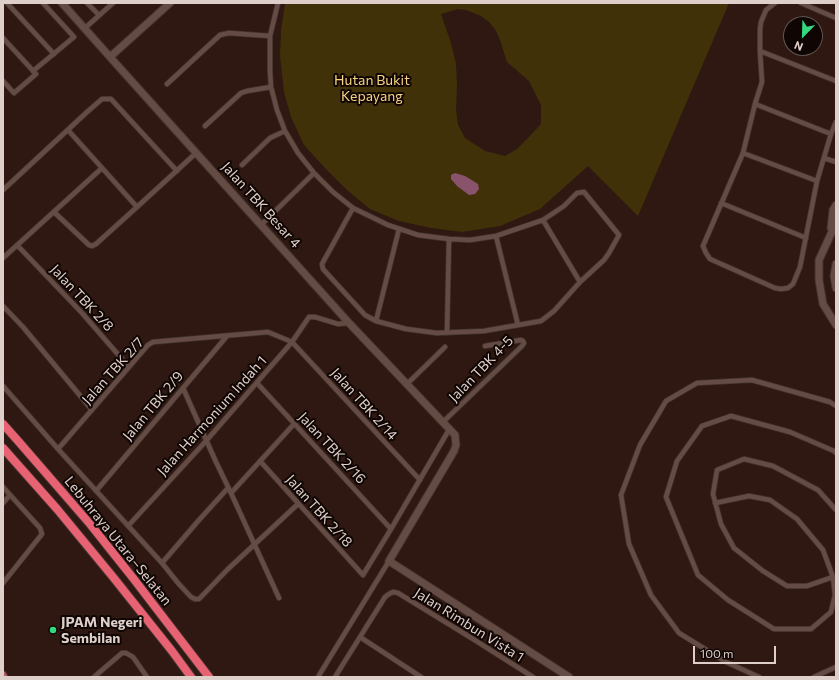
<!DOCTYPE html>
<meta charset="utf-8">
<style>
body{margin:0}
#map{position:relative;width:839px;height:680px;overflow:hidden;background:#2e1811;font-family:Commissioner,sans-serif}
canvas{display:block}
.frame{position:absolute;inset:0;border:4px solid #decfca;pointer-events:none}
.north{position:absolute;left:783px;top:16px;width:40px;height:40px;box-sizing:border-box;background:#0f0604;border:1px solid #625653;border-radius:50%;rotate:203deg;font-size:11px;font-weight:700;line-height:16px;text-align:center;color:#decfca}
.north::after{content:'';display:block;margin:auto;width:14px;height:18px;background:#33d881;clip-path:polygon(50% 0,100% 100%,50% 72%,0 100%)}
.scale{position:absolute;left:693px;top:646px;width:83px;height:18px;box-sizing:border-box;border:2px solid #decfca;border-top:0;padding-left:5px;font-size:12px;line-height:14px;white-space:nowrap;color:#decfca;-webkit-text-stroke:3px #0f0604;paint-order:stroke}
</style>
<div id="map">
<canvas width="839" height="680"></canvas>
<div class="frame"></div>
<div class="north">N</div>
<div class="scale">100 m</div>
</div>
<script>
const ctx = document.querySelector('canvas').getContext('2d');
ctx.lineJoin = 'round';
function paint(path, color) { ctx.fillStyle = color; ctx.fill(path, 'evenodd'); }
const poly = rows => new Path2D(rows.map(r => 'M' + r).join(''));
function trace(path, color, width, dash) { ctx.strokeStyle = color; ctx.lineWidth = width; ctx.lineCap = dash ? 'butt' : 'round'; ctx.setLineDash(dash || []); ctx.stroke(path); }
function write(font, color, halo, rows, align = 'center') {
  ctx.font = font + ' Commissioner,sans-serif'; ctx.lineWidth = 4; ctx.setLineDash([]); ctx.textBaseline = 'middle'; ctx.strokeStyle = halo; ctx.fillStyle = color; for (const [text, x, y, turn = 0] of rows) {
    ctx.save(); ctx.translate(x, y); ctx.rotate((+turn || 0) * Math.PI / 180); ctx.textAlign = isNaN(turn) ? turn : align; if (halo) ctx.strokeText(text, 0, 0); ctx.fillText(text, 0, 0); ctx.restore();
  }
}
paint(poly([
 [285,3,729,3,638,216,588,166,540,209,500,226,462,232,431,228,399,221,370,209,348,191,324,167,304,145,291,117,284,92,280,56,281,31],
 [458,9,466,10,481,16,489,22,495,29,500,40,507,62,529,81,541,105,541,124,529,137,517,149,505,156,485,151,465,138,458,125,456,109,457,85,456,64,451,43,441,14]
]), '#413109');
paint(poly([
 [455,173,465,176,478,184,479,189,475,194,469,195,457,186,451,179,451,175]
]), '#89536b');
const street = poly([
 [7,3,54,54],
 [87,3,99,15],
 [278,3,270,36,270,71,271,87,277,110,285,131,298,153,314,173,333,192,353,208,388,225,418,235,449,239,470,240,496,236,543,220,564,206,577,193,584,192,619,235,609,253,604,260,580,282,554,311,541,321,484,331,437,333,406,329,376,321,365,315,323,269,322,264,353,208],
 [775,3,766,10,761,22,760,29,760,51,762,82,755,104,743,153,703,246,706,253,710,259,775,288,781,289,788,288,793,284,800,267,817,181,831,134,836,122],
 [801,3,836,18],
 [85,28,113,3],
 [3,38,36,74,14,93,3,81],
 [760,51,836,81],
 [33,71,74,37,43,3],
 [167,84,220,35,229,33,270,36],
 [755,104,831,134],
 [205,126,241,93,247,91,271,87],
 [68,130,137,207],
 [743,153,817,181],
 [824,158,836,162],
 [242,165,270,138,285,131],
 [3,190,87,112,102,99,111,99,177,171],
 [721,203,806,238],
 [54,212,89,245,92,246,96,244,137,207,196,153],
 [543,220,580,282],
 [261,225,314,173],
 [496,236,518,325],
 [17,245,82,313,129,367],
 [3,258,102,168],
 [3,306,23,327,92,410],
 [376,321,399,229],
 [447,333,449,239],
 [257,383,391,529],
 [407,384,445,347],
 [3,386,58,449,162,563,178,583,191,597,195,599,199,599,228,569,298,504],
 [183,388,216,462,231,493,279,598],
 [443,422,522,346,524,343,523,341,521,340,485,346],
 [58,449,148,345,153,342,268,332,292,342,420,480],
 [260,461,363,575,391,529,450,428],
 [3,487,40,528,42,534,3,583],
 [96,491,227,336],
 [231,493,294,424],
 [3,503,10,495],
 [715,503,749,496,770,500,797,519,823,550,833,577,835,595,831,612,811,629,774,629,728,600,698,575,666,497,677,461,702,426,731,416,790,432,834,451,836,453],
 [128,526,206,441,292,342,309,317,315,317,338,324,349,323],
 [162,563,199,520,228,488],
 [833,577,807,586,787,586,763,571,734,548,721,524,713,494,717,470,744,459,773,466,818,490,836,510],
 [360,637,421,677],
 [94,677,122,653,126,653,133,657,147,677],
 [318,677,389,561],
 [335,677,385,597,389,594,393,592,398,593,473,639,533,677],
 [759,677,726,662,679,633,651,595,629,544,621,495,640,445,666,401,697,383,752,380,830,402,836,406],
 [814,677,836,667]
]);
const secondary = poly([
 [62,3,110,57,349,323,455,435,456,445,454,451,389,561,569,677],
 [110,57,170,3],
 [836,223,819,260,819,280,823,304,836,325],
 [831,228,833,210,836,205],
 [836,264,834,276,836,288]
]);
const primary = poly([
 [3,675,4,677]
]);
const highway = poly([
 [3,424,19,442,90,524,133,578,209,677],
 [3,448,57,509,113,577,172,651,191,677]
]);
trace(street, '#41312d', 6);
trace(secondary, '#41312d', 9);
trace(primary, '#41312d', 9);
trace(highway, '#41312d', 10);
trace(street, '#644b43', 4.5);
trace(secondary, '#644b43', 7);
trace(primary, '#b3595f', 7);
trace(highway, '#e76272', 8);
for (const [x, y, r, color] of [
 [53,630,4,"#33d881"]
]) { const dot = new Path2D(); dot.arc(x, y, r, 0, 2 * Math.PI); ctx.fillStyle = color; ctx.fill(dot); trace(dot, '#0f0604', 1.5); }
write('14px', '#f8d282', '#0f0604', [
 ["Hutan Bukit",372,80],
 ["Kepayang",372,96]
]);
write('14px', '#decfca', '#0f0604', [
 ["Jalan TBK Besar 4",261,205,48],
 ["Jalan TBK 2/8",82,298,47],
 ["Jalan TBK 4-5",481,369,-46],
 ["Jalan TBK 2/7",113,371,-48],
 ["Jalan TBK 2/14",364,404,48],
 ["Jalan TBK 2/9",153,406,-50],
 ["Jalan Harmonium Indah 1",212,416,-48],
 ["Jalan TBK 2/16",332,448,47],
 ["Jalan TBK 2/18",319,511,48],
 ["Lebuhraya Utara–Selatan",118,541,51],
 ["Jalan Rimbun Vista 1",469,625,32]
]);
write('bold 14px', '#decfca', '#0f0604', [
 ["JPAM Negeri",61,622],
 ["Sembilan",61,638]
], 'left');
</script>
